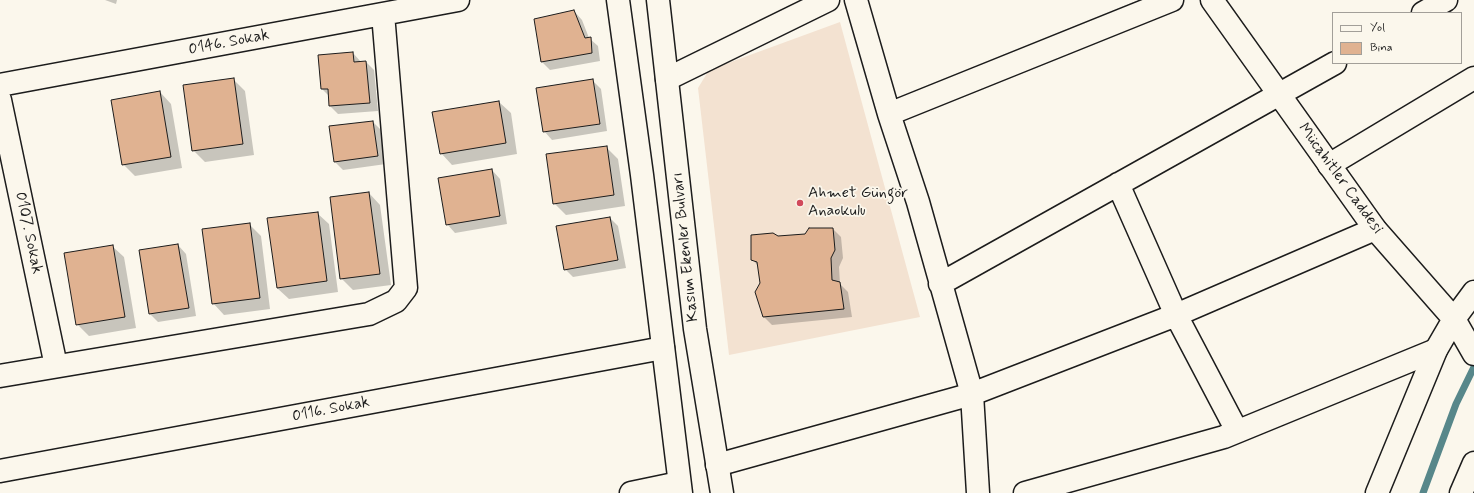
<!DOCTYPE html>
<meta charset="utf-8">
<style>
body{margin:0}
#map{position:relative;width:1474px;height:493px;overflow:hidden;background:#fbf7ec;font-family:Mynerve,sans-serif}
canvas{display:block}
.legend{position:absolute;left:1332px;top:12px;width:130px;height:52px;box-sizing:border-box;background:#fbf7ec;border:1px solid #a29f99;margin:0;padding:5px 7px;list-style:none;font-size:12px;color:#1c1c1c}
.legend li{display:flex;align-items:center;gap:8px;height:20px}
.legend b{width:20px;border:1px solid #a29f99}
</style>
<div id="map">
<canvas width="1474" height="493"></canvas>
<ul class="legend">
<li><b style="height:5px;background:#fbf7ec"></b>Yol</li>
<li><b style="height:11px;background:#e0b291"></b>Bina</li>
</ul>
</div>
<script>
const ctx = document.querySelector('canvas').getContext('2d');
ctx.lineJoin = 'round';
function paint(path, color) { ctx.fillStyle = color; ctx.fill(path, 'evenodd'); }
const poly = rows => new Path2D(rows.map(r => 'M' + r).join(''));
function trace(path, color, width, dash) { ctx.strokeStyle = color; ctx.lineWidth = width; ctx.lineCap = dash ? 'butt' : 'round'; ctx.setLineDash(dash || []); ctx.stroke(path); }
function write(font, color, halo, rows, align = 'center') {
  ctx.font = font + ' Mynerve,sans-serif'; ctx.lineWidth = 3.5; ctx.setLineDash([]); ctx.textBaseline = 'middle'; ctx.strokeStyle = halo; ctx.fillStyle = color; for (const [text, x, y, turn = 0] of rows) {
    ctx.save(); ctx.translate(x, y); ctx.rotate((+turn || 0) * Math.PI / 180); ctx.textAlign = isNaN(turn) ? turn : align; if (halo) ctx.strokeText(text, 0, 0); ctx.fillText(text, 0, 0); ctx.restore();
  }
}
paint(poly([
 [840,22,920,317,729,355,698,88,709,70]
]), '#f3e2d1');
paint(poly([
 [105,0,117,0,116,4],
 [574,11,582,20,589,38,598,46,600,61,550,70,542,62,536,20],
 [353,53,361,62,366,62,374,70,378,111,338,114,330,106,330,97,322,89],
 [234,80,245,91,254,155,205,162,193,150],
 [593,81,601,89,607,131,552,140,544,131],
 [160,92,171,104,182,168,135,176,123,164],
 [499,102,511,113,517,154,452,165,441,153],
 [373,122,381,130,386,164,343,170,335,162,330,127],
 [606,147,618,159,625,206,566,215,554,203],
 [492,170,500,179,507,224,455,233,447,224],
 [369,193,380,205,391,285,353,290,341,278],
 [317,213,329,224,338,292,289,299,277,288],
 [610,218,618,226,626,268,573,277,565,269],
 [249,224,261,236,270,309,224,315,213,303],
 [833,229,841,237,843,258,839,267,840,284,848,292,852,317,772,325,764,317,758,266,752,259,777,237,806,235],
 [178,245,186,254,196,316,158,322,150,314],
 [112,246,124,257,136,328,89,336,77,324]
]), '#0003');
trace(poly([
 [1423,493,1456,404,1474,367]
]), '#57878a', 7);
const building = poly([
 [574,10,585,38,591,37,592,53,541,62,534,19,574,10],
 [353,52,354,62,366,61,370,103,329,106,328,89,321,89,318,55,353,52],
 [234,78,243,144,192,151,183,85,234,78],
 [593,79,600,124,543,132,536,88,593,79],
 [160,91,171,157,122,165,111,100,160,91],
 [499,101,506,143,440,154,432,112,499,101],
 [373,121,378,156,334,162,329,126,373,121],
 [607,146,614,195,553,204,546,154,607,146],
 [492,169,500,216,446,225,438,178,492,169],
 [369,192,380,274,340,279,330,197,369,192],
 [318,212,327,281,277,288,267,218,318,212],
 [610,217,618,260,564,270,556,226,610,217],
 [250,223,260,298,212,304,202,229,250,223],
 [809,228,833,228,835,250,831,258,832,280,840,282,844,309,763,317,755,292,760,283,757,262,751,260,751,235,773,233,778,236,805,234,809,228],
 [178,244,189,308,149,314,139,250,178,244],
 [113,245,125,317,76,325,64,253,113,245]
]);
paint(building, '#e0b291');
trace(building, '#1c1c1c', 1);
const minor = poly([
 [856,0,889,114,918,202,972,394,978,493],
 [1423,13,1446,0],
 [667,79,828,0],
 [0,85,458,0],
 [0,100,56,366],
 [889,114,1172,0],
 [1329,165,1474,78],
 [1118,184,1176,315,1237,431],
 [940,284,1335,63],
 [0,376,369,314,396,301,406,288,383,14],
 [717,465,972,394,1176,315,1375,229],
 [0,471,663,348],
 [631,493,679,483],
 [1025,493,1224,437,1436,350]
]);
const tertiary = poly([
 [618,0,642,175,681,493],
 [658,0,695,329,722,493],
 [1212,0,1375,229,1454,319,1474,354],
 [1377,493,1436,350,1454,319,1474,292],
 [1461,493,1474,463]
]);
trace(minor, '#1c1c1c', 25);
trace(tertiary, '#1c1c1c', 25);
trace(minor, '#fbf7ec', 22);
trace(tertiary, '#fbf7ec', 22);
for (const [x, y, r, color] of [
 [800,203,4,"#d1495b"]
]) { const dot = new Path2D(); dot.arc(x, y, r, 0, 2 * Math.PI); ctx.fillStyle = color; ctx.fill(dot); trace(dot, '#fbf7ec', 1.5); }
write('16px', '#1c1c1c', '#fbf7ec', [
 ["0146. Sokak",229,43,-11],
 ["Mücahitler Caddesi",1340,179,54],
 ["0107. Sokak",28,233,78],
 ["Kasım Ekenler Bulvarı",686,247,-96],
 ["0116. Sokak",331,410,-11]
]);
write('16px', '#1c1c1c', '#fbf7ec', [
 ["Ahmet Güngör",808,194],
 ["Anaokulu",808,212]
], 'left');
</script>
